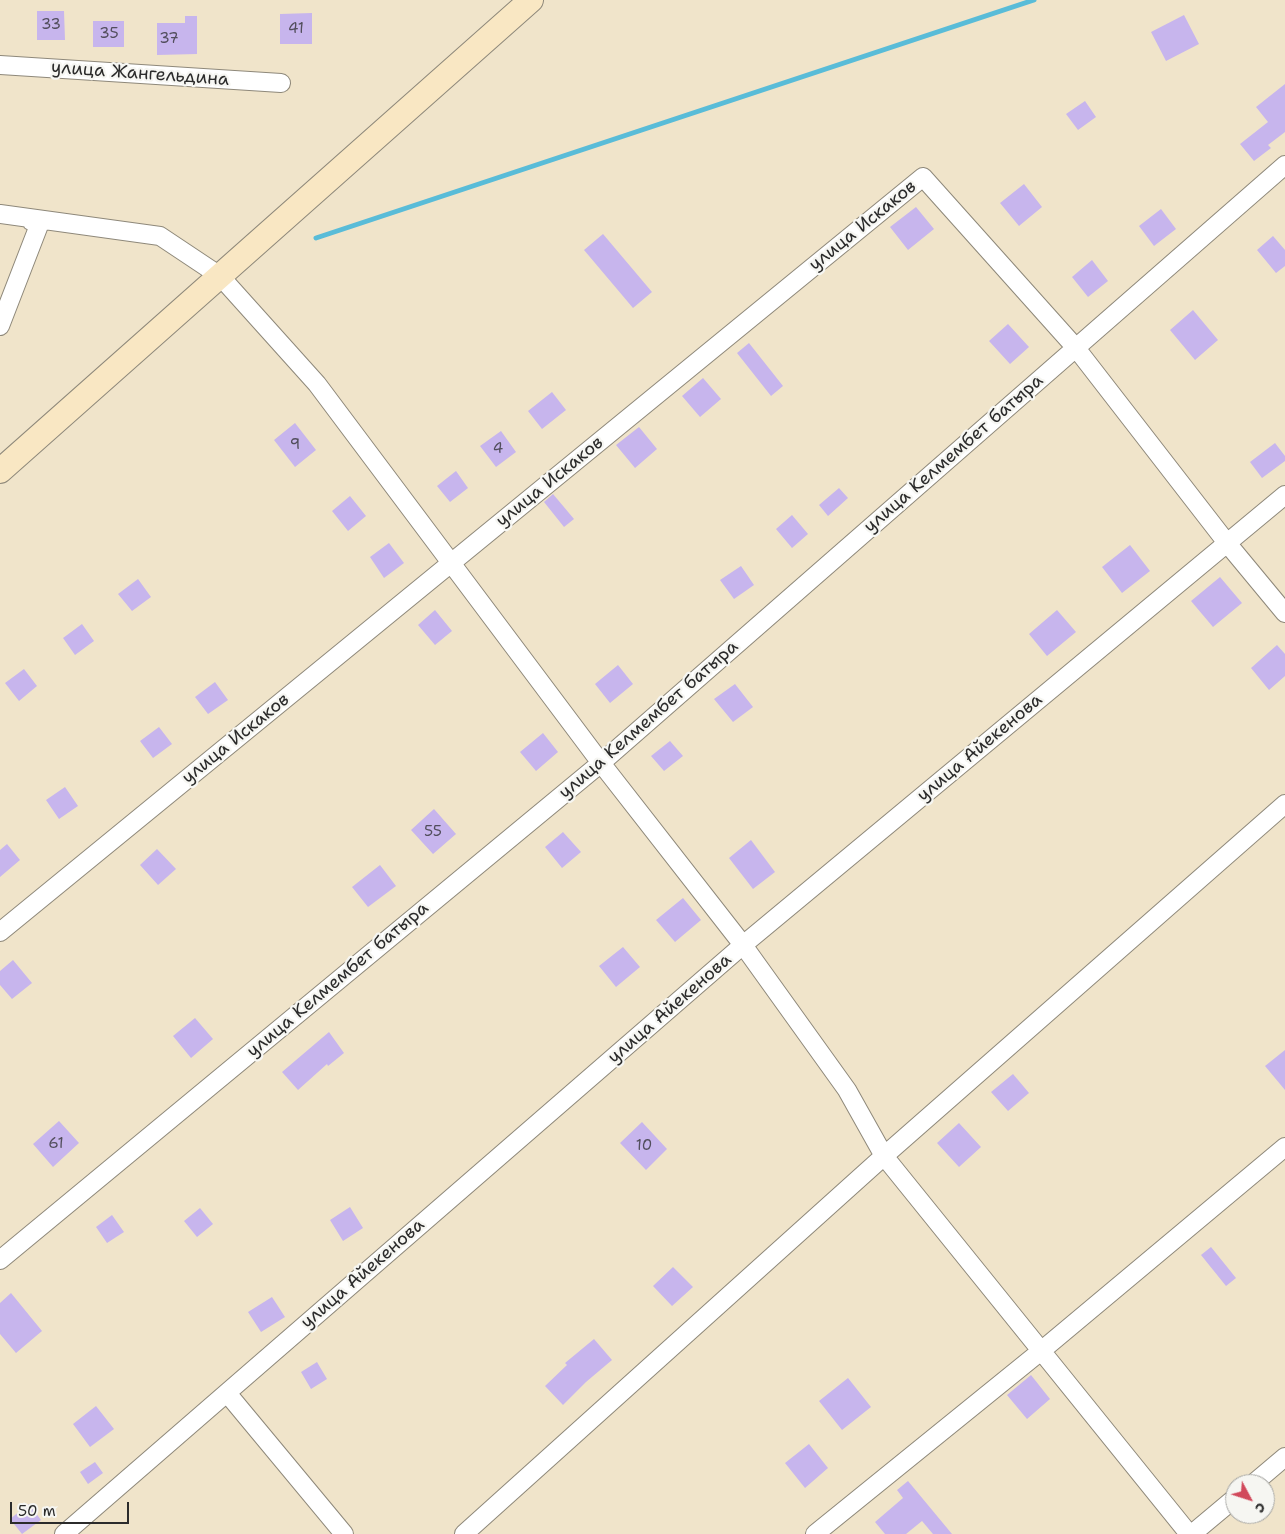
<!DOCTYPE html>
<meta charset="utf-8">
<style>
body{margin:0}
#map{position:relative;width:1285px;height:1534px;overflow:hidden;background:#f0e4ca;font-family:"Shantell Sans",sans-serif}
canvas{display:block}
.north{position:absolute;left:1225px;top:1474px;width:50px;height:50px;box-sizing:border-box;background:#f6f6f2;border:1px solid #a5a5a2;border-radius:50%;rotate:130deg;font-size:14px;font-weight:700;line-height:20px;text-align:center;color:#2b2b2b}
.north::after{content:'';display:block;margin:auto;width:18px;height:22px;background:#d1495b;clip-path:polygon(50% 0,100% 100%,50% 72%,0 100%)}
.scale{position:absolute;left:10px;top:1502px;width:119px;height:22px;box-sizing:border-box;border:2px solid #2b2b2b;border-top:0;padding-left:6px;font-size:15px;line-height:18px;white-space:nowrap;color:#2b2b2b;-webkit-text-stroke:4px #f6f6f2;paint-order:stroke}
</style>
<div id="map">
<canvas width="1285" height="1534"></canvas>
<div class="north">С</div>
<div class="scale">50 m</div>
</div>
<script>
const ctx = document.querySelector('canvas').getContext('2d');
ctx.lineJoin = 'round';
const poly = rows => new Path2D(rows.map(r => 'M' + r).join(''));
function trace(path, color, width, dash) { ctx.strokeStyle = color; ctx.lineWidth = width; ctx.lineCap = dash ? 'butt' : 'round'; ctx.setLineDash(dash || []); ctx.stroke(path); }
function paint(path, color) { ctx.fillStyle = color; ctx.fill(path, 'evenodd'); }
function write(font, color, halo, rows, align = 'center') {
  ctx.font = font + ' "Shantell Sans",sans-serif'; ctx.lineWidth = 4.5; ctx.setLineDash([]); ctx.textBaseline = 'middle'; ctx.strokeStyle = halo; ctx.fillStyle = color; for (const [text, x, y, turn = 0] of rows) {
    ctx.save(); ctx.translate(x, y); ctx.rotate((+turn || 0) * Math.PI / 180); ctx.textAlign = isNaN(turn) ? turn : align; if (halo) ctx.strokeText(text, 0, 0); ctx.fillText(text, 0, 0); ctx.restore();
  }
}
trace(poly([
 [316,238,1034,0]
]), '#59bcd8', 5);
paint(poly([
 [37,11,64,11,65,40,37,40],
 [312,13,312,44,280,44,280,14],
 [1184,15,1199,44,1166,61,1151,32],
 [185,16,197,16,197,54,157,55,157,23,185,23],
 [93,21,124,21,124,47,93,47],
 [1285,84,1285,132,1268,145,1271,148,1254,161,1240,144,1268,122,1256,107],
 [1085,101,1096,117,1078,130,1066,114],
 [1024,184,1042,207,1019,226,1000,203],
 [916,207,934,229,908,250,890,227],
 [1161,209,1176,229,1154,246,1139,226],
 [603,234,652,292,633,308,584,250],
 [1273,236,1285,250,1285,266,1276,273,1257,250],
 [1092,260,1108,281,1088,297,1072,277],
 [1193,310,1218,340,1195,360,1170,330],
 [1008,324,1029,347,1010,364,989,341],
 [749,343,783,386,771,396,737,353],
 [703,378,721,399,700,417,682,396],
 [552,392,566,410,542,429,528,411],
 [295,423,316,450,295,467,274,440],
 [639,427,657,449,635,468,616,445],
 [501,431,516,452,496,467,480,446],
 [1275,443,1285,456,1285,461,1262,478,1250,462],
 [456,471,468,488,450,502,437,486],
 [839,488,848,498,828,516,819,505],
 [553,494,574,519,564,527,544,502],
 [350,496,366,516,348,531,332,511],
 [792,515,808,534,792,548,776,529],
 [389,543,404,563,384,578,370,557],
 [1130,545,1150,571,1122,593,1102,567],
 [741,566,754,585,734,599,720,580],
 [1220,577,1242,603,1213,627,1191,601],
 [138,579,151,597,132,611,118,594],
 [435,610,452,631,435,645,418,625],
 [1057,610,1076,632,1047,656,1029,634],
 [82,624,94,641,75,655,63,638],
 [1277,645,1285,654,1285,676,1269,690,1251,668],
 [618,665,633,684,610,703,595,684],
 [24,669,37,686,19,701,5,683],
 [215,682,228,700,208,714,195,697],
 [735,684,753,707,733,722,714,699],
 [159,727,172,744,153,758,140,741],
 [543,733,558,752,536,771,520,752],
 [670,741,683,756,664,771,651,756],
 [65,787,78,806,59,819,46,800],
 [434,809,456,834,433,854,411,830],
 [563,832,581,852,562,868,545,847],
 [751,840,775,872,753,889,729,858],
 [7,844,20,860,0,877,0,850],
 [157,849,176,869,158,885,140,865],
 [380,865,396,886,368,907,352,887],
 [683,898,701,920,675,942,656,920],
 [623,947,640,967,616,987,599,966],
 [13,960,32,983,12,999,0,985,0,971],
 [195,1018,213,1039,191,1058,173,1036],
 [329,1032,344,1053,328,1066,327,1064,298,1090,282,1072],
 [1285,1050,1285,1090,1265,1066],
 [1013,1074,1029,1093,1008,1111,991,1092],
 [59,1121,79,1143,53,1167,33,1144],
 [642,1122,667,1149,646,1170,620,1143],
 [959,1123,981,1147,959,1167,937,1143],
 [350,1207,363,1228,343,1241,330,1220],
 [200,1208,213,1224,197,1237,184,1221],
 [112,1215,124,1232,107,1243,96,1227],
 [1211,1247,1236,1278,1226,1286,1201,1255],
 [673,1267,693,1287,672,1306,653,1286],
 [11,1293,42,1331,16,1353,0,1334,0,1303],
 [272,1297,285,1317,261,1332,248,1312],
 [594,1339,612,1360,586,1382,563,1405,545,1386,567,1365,565,1363],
 [317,1362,327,1379,311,1389,301,1372],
 [1031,1375,1050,1399,1027,1419,1007,1395],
 [848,1378,871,1407,842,1430,819,1401],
 [96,1406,114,1429,90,1447,73,1424],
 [809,1444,828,1468,805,1488,785,1463],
 [95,1462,103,1473,88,1484,80,1472],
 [908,1481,952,1534,933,1534,922,1521,906,1534,885,1534,875,1522,903,1498,897,1490],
 [29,1504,41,1520,22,1534,10,1519]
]), '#c7b5ed');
const minor = poly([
 [0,65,281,83],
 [0,214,160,236,220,276,317,384,601,763,743,945,847,1090,884,1156,1189,1534],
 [0,326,41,220,31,221],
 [0,932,923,177,1076,348,1227,543,1285,613],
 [0,1260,601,763,1285,165],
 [227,1393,344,1534],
 [1253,1484,1285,1457],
 [64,1534,743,945,1285,495],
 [464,1534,884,1156,1285,804],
 [815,1534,1041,1351,1285,1147],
 [1192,1534,1235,1498]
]);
const secondary = poly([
 [0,471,531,0]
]);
trace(minor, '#8e887a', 20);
trace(secondary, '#8e887a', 26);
trace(minor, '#fff', 18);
trace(secondary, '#f9e7c3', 24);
write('15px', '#524e5c', null, [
 ["33",51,25],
 ["41",296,29],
 ["35",109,34],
 ["37",169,39],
 ["9",295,445],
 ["4",498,449],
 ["55",433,832],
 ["61",56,1144],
 ["10",644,1146]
]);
write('18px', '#2b2b2b', '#f6f6f2', [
 ["улица Жангельдина",140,74,4],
 ["улица Искаков",863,226,-39],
 ["улица Келмембет батыра",954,454,-41],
 ["улица Искаков",550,482,-39],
 ["улица Келмембет батыра",649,720,-41],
 ["улица Искаков",236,739,-39],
 ["улица Айекенова",980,748,-40],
 ["улица Келмембет батыра",338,980,-40],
 ["улица Айекенова",670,1009,-41],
 ["улица Айекенова",363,1274,-41]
]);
</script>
